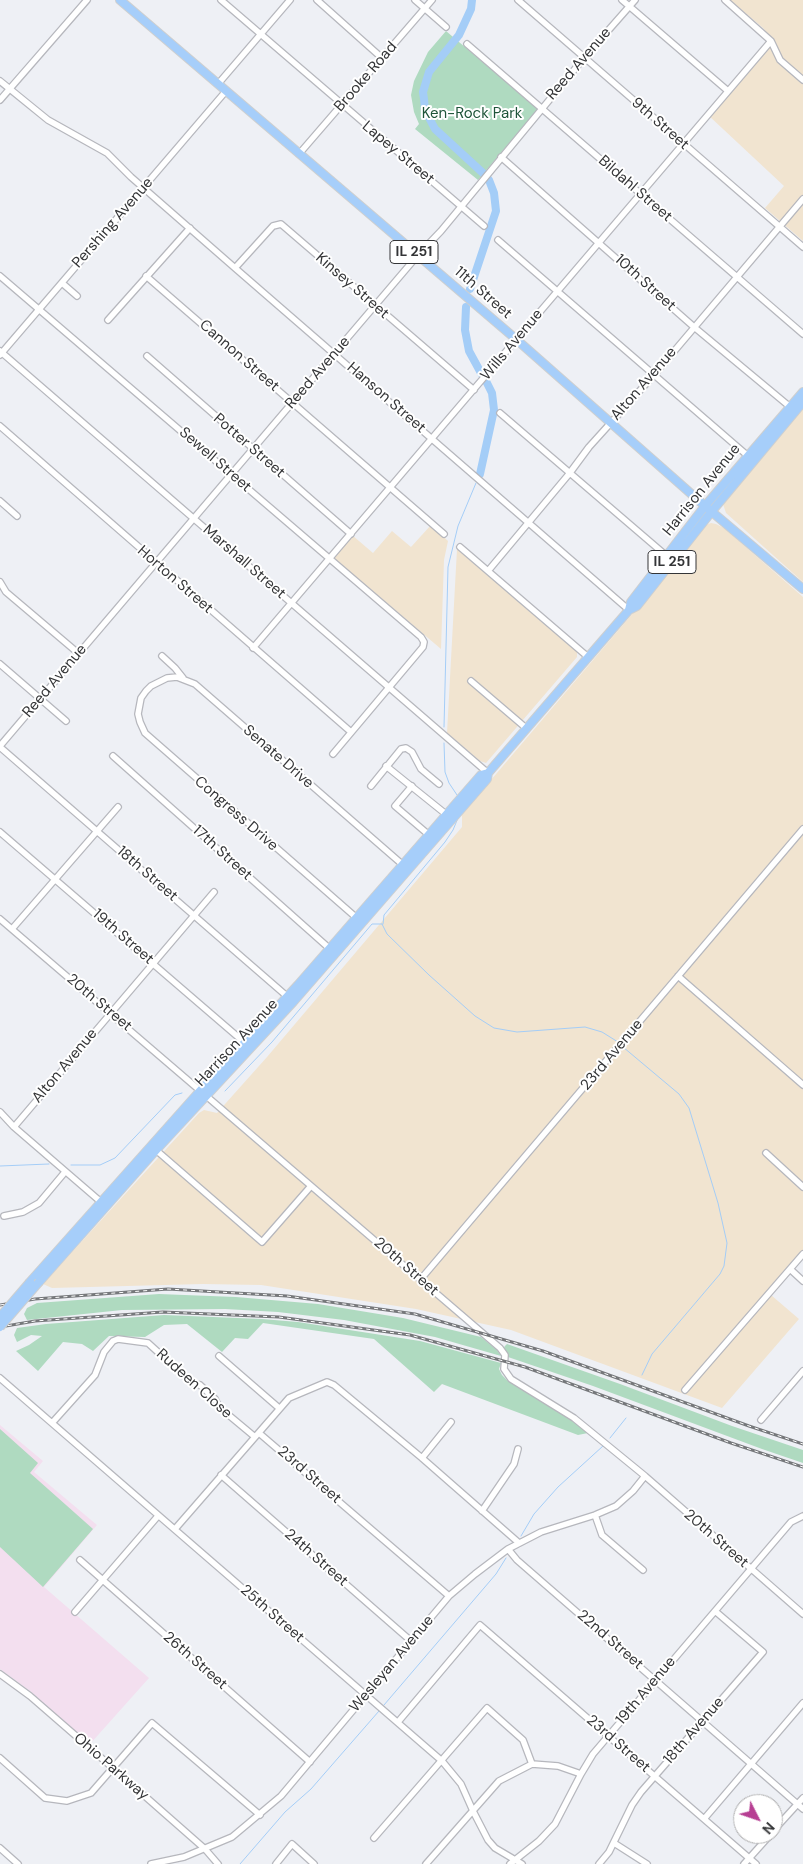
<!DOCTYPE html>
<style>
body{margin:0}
#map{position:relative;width:803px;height:1864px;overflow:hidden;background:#eef0f5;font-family:"DM Sans",sans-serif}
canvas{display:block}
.north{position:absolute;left:733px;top:1794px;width:50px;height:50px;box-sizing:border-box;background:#fff;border:1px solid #aeaeaf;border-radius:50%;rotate:131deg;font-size:14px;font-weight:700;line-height:20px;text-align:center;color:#343537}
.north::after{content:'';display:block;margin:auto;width:18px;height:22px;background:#b73f93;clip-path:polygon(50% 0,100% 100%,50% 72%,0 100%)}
</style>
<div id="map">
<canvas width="803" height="1864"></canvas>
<div class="north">N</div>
</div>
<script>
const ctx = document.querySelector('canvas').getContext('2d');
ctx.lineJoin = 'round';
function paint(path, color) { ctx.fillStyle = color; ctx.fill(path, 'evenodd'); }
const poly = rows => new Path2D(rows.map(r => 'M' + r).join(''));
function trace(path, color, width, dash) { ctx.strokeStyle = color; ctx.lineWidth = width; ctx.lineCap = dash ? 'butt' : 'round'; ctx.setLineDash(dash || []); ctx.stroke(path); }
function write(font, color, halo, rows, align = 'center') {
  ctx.font = font + ' "DM Sans",sans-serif'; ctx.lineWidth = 4; ctx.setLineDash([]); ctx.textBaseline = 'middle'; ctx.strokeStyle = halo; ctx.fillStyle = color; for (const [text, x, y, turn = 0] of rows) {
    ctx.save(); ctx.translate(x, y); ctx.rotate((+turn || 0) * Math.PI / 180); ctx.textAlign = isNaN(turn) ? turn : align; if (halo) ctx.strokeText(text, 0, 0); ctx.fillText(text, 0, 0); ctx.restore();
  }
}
paint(poly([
 [730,0,803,0,803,241,765,208,784,186,708,115,774,42,763,28],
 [803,406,803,582,726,513,723,504,727,495],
 [711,523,716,524,724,528,803,597,803,1258,771,1295,799,1319,722,1408,511,1330,416,1309,261,1285,203,1284,52,1288,43,1284,199,1113,204,1110,217,1113,267,1057,462,827,462,814,685,552,704,526],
 [431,525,448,541,444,560,441,649,335,559,335,555,352,535,373,553,392,531,411,547],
 [457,549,577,652,577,657,486,763,480,761,447,733]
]), '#f1e4d0');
paint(poly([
 [0,1425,43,1461,34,1472,97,1525,44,1587,149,1678,90,1744,30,1691,0,1669]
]), '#f3dfef');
paint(poly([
 [446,31,538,109,478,180,415,129,419,124,414,112,411,95,414,81,428,52],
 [159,1294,236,1297,318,1304,403,1318,481,1337,497,1350,501,1356,435,1337,344,1320,278,1312,225,1309,122,1310,27,1320,24,1314,27,1308,37,1303],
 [164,1315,262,1319,298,1322,420,1341,501,1363,499,1369,502,1375,507,1380,571,1420,588,1433,578,1435,442,1384,434,1392,374,1339,263,1323,248,1339,235,1338,222,1352,187,1324,164,1325,145,1337,109,1336,93,1351,82,1344,63,1342,38,1371,16,1351,29,1345,42,1336,31,1335,17,1342,14,1335,17,1328,46,1324],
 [507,1344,620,1384,732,1426,803,1450,803,1463,762,1449,593,1386,508,1357,504,1347],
 [0,1429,38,1463,30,1473,93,1529,43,1587,0,1547]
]), '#afdac0');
trace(poly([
 [444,727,448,567,458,526,476,483],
 [444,743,445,772,449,783,457,795],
 [382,924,387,934,429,975,475,1016,494,1028,517,1032,585,1027,602,1032,618,1042],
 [383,924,384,915,445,842,453,830,458,818],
 [623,1047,679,1094,689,1108,718,1203,727,1243,724,1266,720,1274,652,1354,642,1375],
 [225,1091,272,1042,372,924,382,924],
 [71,1165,100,1165,115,1158,175,1095,182,1093],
 [0,1166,49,1164],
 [610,1438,626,1418],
 [521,1536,534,1514,558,1487,603,1446],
 [384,1705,496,1574,506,1558],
 [240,1864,285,1812,311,1789,379,1711]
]), '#a4cdf7', 1);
trace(poly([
 [472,0,471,9,459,35,429,72,423,92,424,99,425,110,435,129,484,174],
 [470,289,496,211,494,193,489,180],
 [466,307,465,330,469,351,481,373],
 [480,474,494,410,492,393,486,381]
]), '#a4cdf7', 8);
const minor = poly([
 [221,0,484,226],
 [317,0,382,58],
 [415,0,446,27],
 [518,0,803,247],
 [622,0,728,91],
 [725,0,771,41,780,60,803,80],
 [467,44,803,334],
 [0,81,48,120,107,153,131,177,235,268,629,610],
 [218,84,290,0],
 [0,100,87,0],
 [299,154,432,0],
 [501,157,694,327,789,406],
 [498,240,748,456],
 [235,268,273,226,281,224,474,390],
 [0,276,421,637,424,642,423,647,333,754],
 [146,276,444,534],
 [62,283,77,296],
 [108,320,190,228],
 [0,351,488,773],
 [0,355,226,91],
 [147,356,351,534],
 [500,413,669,558],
 [0,426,351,732],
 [0,501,17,516],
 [460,547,588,657],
 [488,571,569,474,589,447,654,375,803,199],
 [0,582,6,592,78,653],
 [253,648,771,41],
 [162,656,175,668,183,678],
 [0,664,66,721],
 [471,681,526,728],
 [0,746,418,255,441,231,584,58,635,0],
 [0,747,289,998],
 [113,756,330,949],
 [386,766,447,815],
 [371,786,401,749,406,748,412,752,421,769,439,784],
 [412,786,395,806,429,835],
 [0,832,245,1043],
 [0,919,500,1348,505,1355,504,1369,511,1379,574,1418,645,1476,803,1614],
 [359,920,145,733,140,722,138,714,141,698,146,691,151,686,167,678,177,677,195,684,403,865],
 [12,929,118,807],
 [678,976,803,1085],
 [0,1112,14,1127,101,1202],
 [14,1127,214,892],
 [156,1150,262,1242,311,1186],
 [766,1153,803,1187],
 [4,1216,23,1212,39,1203,65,1172],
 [790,1269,803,1281],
 [420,1280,803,829],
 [219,1356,279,1408],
 [0,1378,442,1761,461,1784,473,1811,488,1840,495,1848,522,1864],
 [685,1390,803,1254],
 [761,1420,803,1371],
 [52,1423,95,1375,104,1352,113,1341,118,1339,148,1343,192,1383,200,1385,215,1399,219,1407,255,1437],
 [259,1433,449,1596],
 [422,1458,451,1422],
 [221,1475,411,1641],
 [482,1511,514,1464,518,1449],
 [595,1515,602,1535,643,1570],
 [175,1529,289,1398,327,1382,334,1385,422,1458,519,1543],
 [508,1549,517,1560,803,1809],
 [80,1560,310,1762],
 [75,1612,158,1516],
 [0,1674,30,1696,114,1769,205,1849,218,1864],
 [398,1722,480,1625,756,1864],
 [0,1758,45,1798,67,1801,91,1793,152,1723,260,1815],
 [704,1819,803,1703],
 [773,1831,803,1798],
 [374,1838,487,1708,523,1740,532,1764],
 [614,1843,647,1864],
 [0,1848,18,1864],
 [151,1864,184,1857,232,1837,281,1796,449,1596,475,1574,508,1549,541,1532,595,1515,616,1506,633,1491,645,1476],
 [276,1864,292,1844,314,1864],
 [426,1864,499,1781,532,1764,558,1766,581,1774],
 [510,1864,539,1841,555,1824,581,1774,593,1754,791,1522,803,1516],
 [599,1864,609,1852,632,1805,641,1792,763,1652,715,1611],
 [744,1864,771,1834]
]);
const major = poly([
 [120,0,517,340,705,506,803,589],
 [629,610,637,606,712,511,803,402],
 [30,1282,201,1090,298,985,481,775,488,773],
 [39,1282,156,1150,293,1002,487,779,488,773,629,610,631,602,705,506,803,392]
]);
trace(minor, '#b6b7bd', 8);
trace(major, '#cecfcf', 10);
trace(minor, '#fff', 5.5);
trace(major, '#a6cefa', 8);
const rail = poly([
 [0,1305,35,1299,168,1289,287,1296,415,1314,543,1351,749,1426,803,1444],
 [0,1327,35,1321,163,1312,279,1317,410,1335,525,1367,731,1443,803,1467]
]);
trace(rail, '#76787b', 3);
trace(rail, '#fff', 1, [4]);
const majorBridge = poly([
 [0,1317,30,1282],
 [0,1327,39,1282]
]);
trace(majorBridge, '#cecfcf', 10, []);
trace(majorBridge, '#a6cefa', 8);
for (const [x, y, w] of [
 [414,252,48],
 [672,562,48]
]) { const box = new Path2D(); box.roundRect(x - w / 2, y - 11.5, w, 23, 4); ctx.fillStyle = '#fff'; ctx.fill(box); trace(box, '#343537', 1); }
write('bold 14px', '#343537', null, [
 ["IL 251",414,252],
 ["IL 251",672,562]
]);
write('15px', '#343537', '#fff', [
 ["Reed Avenue",579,64,-49],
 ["Brooke Road",366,77,-49],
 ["9th Street",660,124,41],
 ["Lapey Street",398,153,40],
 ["Bildahl Street",635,189,41],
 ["Pershing Avenue",113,223,-49],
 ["10th Street",645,283,42],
 ["Kinsey Street",352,286,41],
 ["11th Street",483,293,41],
 ["Wills Avenue",512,345,-50],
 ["Cannon Street",239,356,41],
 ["Reed Avenue",318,373,-49],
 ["Alton Avenue",644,384,-49],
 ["Hanson Street",386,398,41],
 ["Potter Street",249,446,41],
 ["Sewell Street",215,460,41],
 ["Harrison Avenue",702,490,-51],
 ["Marshall Street",244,562,41],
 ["Horton Street",175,580,41],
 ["Reed Avenue",55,681,-50],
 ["Senate Drive",278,757,41],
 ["Congress Drive",236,814,41],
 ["17th Street",222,853,42],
 ["18th Street",147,874,41],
 ["19th Street",123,937,41],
 ["20th Street",99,1003,40],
 ["Harrison Avenue",237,1043,-47],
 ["23rd Avenue",612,1055,-50],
 ["Alton Avenue",65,1066,-50],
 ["20th Street",406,1267,41],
 ["Rudeen Close",194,1384,42],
 ["23rd Street",309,1475,41],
 ["20th Street",716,1539,41],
 ["24th Street",316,1558,41],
 ["25th Street",272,1614,41],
 ["22nd Street",610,1640,41],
 ["26th Street",195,1661,41],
 ["Wesleyan Avenue",392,1664,-50],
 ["19th Avenue",646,1691,-50],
 ["18th Avenue",694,1731,-49],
 ["23rd Street",618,1744,41],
 ["Ohio Parkway",111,1767,41]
]);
write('15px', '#1e5439', '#fff', [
 ["Ken-Rock Park",472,114]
]);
</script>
